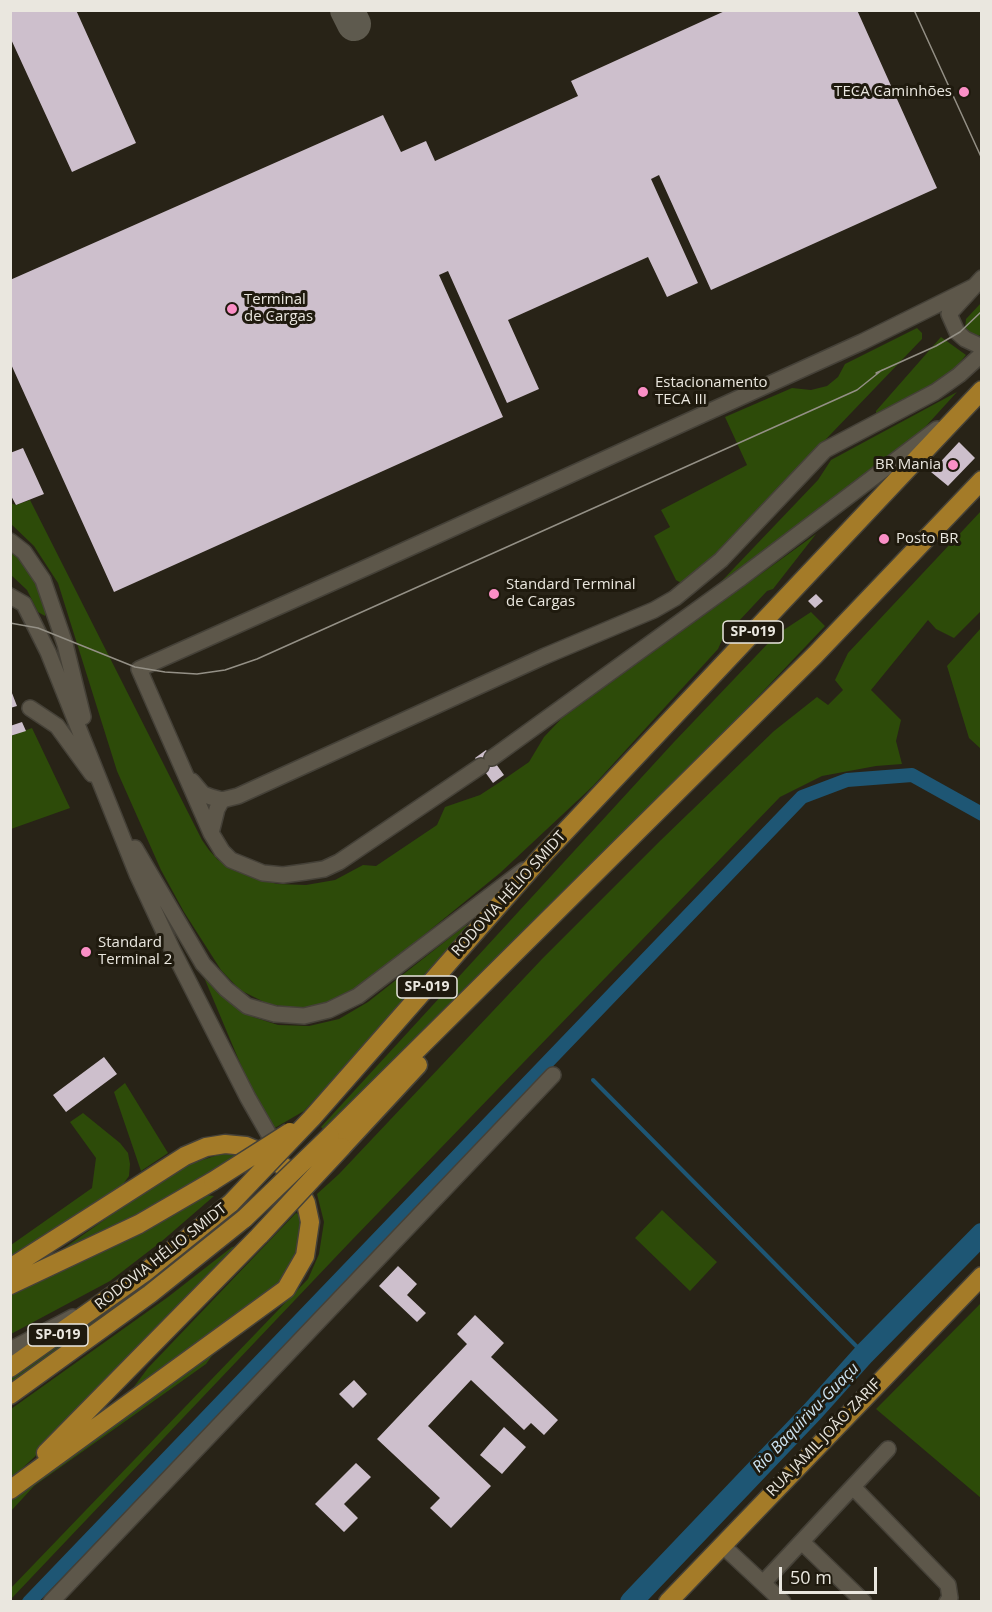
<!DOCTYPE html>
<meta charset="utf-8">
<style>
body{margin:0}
#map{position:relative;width:992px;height:1612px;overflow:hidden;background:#282317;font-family:"Open Sans",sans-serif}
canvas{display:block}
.frame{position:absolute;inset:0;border:12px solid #eae7df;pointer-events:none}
.scale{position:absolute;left:779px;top:1567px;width:98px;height:27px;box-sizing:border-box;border:3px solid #eae7df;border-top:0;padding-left:8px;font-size:18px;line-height:21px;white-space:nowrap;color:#eae7df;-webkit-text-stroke:4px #1f1a0e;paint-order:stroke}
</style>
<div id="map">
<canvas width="992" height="1612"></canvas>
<div class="frame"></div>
<div class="scale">50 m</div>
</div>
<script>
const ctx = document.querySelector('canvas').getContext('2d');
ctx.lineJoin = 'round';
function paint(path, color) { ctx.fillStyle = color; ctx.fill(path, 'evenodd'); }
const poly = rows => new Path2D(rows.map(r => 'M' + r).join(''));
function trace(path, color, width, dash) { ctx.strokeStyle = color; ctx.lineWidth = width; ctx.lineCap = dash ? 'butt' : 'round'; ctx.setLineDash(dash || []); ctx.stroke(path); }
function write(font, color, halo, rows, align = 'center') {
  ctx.font = font + ' "Open Sans",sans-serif'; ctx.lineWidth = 6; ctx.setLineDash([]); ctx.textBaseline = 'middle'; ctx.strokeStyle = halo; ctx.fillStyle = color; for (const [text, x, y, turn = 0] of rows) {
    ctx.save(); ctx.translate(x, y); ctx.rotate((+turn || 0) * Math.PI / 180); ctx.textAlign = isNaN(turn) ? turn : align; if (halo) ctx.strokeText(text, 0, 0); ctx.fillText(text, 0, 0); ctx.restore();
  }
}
paint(poly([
 [981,303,981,335,974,337,965,330,966,319],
 [917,328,922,333,922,339,690,581,683,584,676,580,654,536,670,527,661,510,747,465,725,417,792,388,811,390,827,386,838,377,845,364],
 [941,337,966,355,951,373,923,391,876,416,876,411],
 [957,392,907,447,715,588,818,480,831,460],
 [30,500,202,840,209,850,218,860,251,877,277,884,306,885,335,880,363,865,376,866,437,825,445,807,480,795,500,782,529,762,544,737,562,718,816,534,773,589,767,591,723,638,718,649,593,786,500,873,365,983,337,998,312,1008,288,1007,268,1004,240,990,221,970,184,912,161,870,117,771,58,583,34,546,11,524,10,503,16,505],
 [981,511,981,611,954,638,936,629,928,620,871,690,901,720,896,741,902,764,876,766,822,776,780,797,350,1242,11,1599,11,1588,308,1279,319,1254,324,1222,317,1194,339,1174,542,959,661,840,774,731,817,697,828,705,843,690,835,680,848,653],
 [10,552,18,558,37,584,46,613,45,616,38,612,27,590,11,575],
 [811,612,825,626,676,783,325,1131,321,1127,674,742,776,635],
 [981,628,981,749,969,738,947,666],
 [32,728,70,808,11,829,11,736],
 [466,925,471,930,304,1111,273,1129,256,1101,198,963,219,993,233,1005,253,1017,278,1025,309,1026,339,1019,368,1002],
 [125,1083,168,1153,141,1171,114,1092],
 [83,1113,120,1143,128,1153,130,1164,129,1176,121,1187,11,1262,11,1245,92,1188,96,1158,70,1122],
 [227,1152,238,1155,210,1177,37,1267,150,1188,187,1165],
 [204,1195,214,1196,162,1241,110,1281,11,1334,10,1290],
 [235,1208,238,1212,206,1242,174,1267,11,1385,10,1376],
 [662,1210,717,1262,690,1291,635,1238],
 [296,1213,302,1216,305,1237,287,1279,130,1392,148,1368],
 [237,1246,46,1446,11,1479,11,1409,168,1297,232,1247],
 [981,1303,981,1498,876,1409],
 [214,1353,206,1364,34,1486,11,1511,11,1498]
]), '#2d4b09');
trace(poly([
 [593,1080,864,1354]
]), '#1e5674', 4);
trace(poly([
 [29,1602,802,797,847,780,912,775,982,814]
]), '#1e5674', 14);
trace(poly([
 [631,1602,813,1411,864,1354,982,1234]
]), '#1e5674', 22);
trace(poly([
 [347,10,354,24]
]), '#5e5a4e', 34);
paint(poly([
 [10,10,76,10,136,143,72,172,10,37],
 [727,10,857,10,937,188,711,290,659,175,651,179,698,283,667,297,648,257,508,320,539,389,507,403,448,271,439,275,503,417,114,592,10,362,10,280,383,115,401,152,426,141,435,161,578,96,571,81],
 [959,442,975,458,948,486,931,472],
 [23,448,44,494,16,505,10,494,10,453],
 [816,594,823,601,815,608,808,601],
 [10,688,17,706,10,708],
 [22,722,26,731,10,736,10,726],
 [486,750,504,775,493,783,475,758],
 [104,1057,117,1074,66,1112,53,1095],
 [398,1266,417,1284,407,1295,426,1313,417,1322,379,1286],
 [475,1315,504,1343,491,1357,558,1420,544,1435,531,1423,524,1430,471,1380,428,1426,491,1486,451,1528,430,1508,440,1498,377,1439,467,1344,457,1334],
 [354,1380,367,1394,353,1408,339,1394],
 [504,1427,526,1447,502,1474,480,1455],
 [356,1463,371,1477,344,1504,358,1518,344,1532,315,1504]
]), '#cdbfcc');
const minor = poly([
 [982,278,949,314,957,332,965,339,982,347],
 [10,541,24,552,43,580,65,644,83,717],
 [10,596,24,604,48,652,137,874,172,949,248,1098,279,1152],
 [30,708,57,726,92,774],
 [492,758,738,580,937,429],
 [481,766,339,862,324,869,305,872,283,875,263,873,231,860,222,851,211,833,139,669,372,565,862,342,973,287],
 [192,781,203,794,211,797,222,800,238,796,545,656,654,610,675,598,721,560,825,450,935,392,959,375,982,354],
 [211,833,217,809,222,800],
 [135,848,203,964,226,989,247,1006,275,1014,304,1016,329,1010,358,996,524,870],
 [10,1350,73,1317],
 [853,1487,948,1585,950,1598,947,1602],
 [802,1542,864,1602],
 [722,1545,783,1602],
 [763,1583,888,1449],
 [51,1602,553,1075]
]);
const major = poly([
 [312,1118,543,855,982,390],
 [330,1136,815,655,982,480],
 [342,1147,418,1065],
 [10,1268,185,1156,206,1147,225,1144,246,1146,265,1154,290,1171,306,1203,310,1222,305,1256,286,1289,10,1490],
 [10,1285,139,1224,213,1181],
 [10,1368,144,1273,231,1203],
 [10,1395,150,1294,245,1218],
 [46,1453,260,1235],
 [668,1602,982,1276]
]);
trace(minor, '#454138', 18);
trace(major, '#454138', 21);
trace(minor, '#5d574a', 15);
trace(major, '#a47b28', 18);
trace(poly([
 [914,10,982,159],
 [876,373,936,346,960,332,982,311],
 [10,623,38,628,135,667,165,672,197,674,225,670,257,659,857,390,882,370]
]), '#949086', 1.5);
const majorBridge = poly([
 [213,1181,290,1132],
 [231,1203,312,1118],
 [245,1218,330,1136],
 [260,1235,342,1147]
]);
trace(majorBridge, '#454138', 21, []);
trace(majorBridge, '#a47b28', 18);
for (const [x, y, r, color] of [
 [964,92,6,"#fa8fc6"],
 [232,309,6,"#fa8fc6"],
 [643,392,6,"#fa8fc6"],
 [953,465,6,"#fa8fc6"],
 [884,539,6,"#fa8fc6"],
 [494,594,6,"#fa8fc6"],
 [86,952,6,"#fa8fc6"]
]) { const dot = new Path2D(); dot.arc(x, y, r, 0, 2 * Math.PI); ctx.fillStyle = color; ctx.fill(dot); trace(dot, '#1f1a0e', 2); }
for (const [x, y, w] of [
 [753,632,60],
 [427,987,60],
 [58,1335,60]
]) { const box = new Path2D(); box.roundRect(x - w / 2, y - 11, w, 22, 4.5); ctx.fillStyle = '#1f1a0e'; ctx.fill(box); trace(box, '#eae7df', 1.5); }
write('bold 14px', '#eae7df', null, [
 ["SP-019",753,632],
 ["SP-019",427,987],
 ["SP-019",58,1335]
]);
write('15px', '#eae7df', '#1f1a0e', [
 ["TECA Caminhões",952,92,"right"],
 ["Terminal",244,300],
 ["de Cargas",244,317],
 ["Estacionamento",655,383],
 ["TECA III",655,400],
 ["BR Mania",941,465,"right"],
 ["Posto BR",896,539],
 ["Standard Terminal",506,585],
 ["de Cargas",506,602],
 ["Standard",98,943],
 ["Terminal 2",98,960]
], 'left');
write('15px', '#eae7df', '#1f1a0e', [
 ["RODOVIA HÉLIO SMIDT",509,894,-48],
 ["RODOVIA HÉLIO SMIDT",161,1257,-38],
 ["RUA JAMIL JOÃO ZARIF",824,1438,-46]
]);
write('italic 16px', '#cce3f2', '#1f1a0e', [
 ["Rio Baquirivu-Guaçu",806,1418,-46]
]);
</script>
